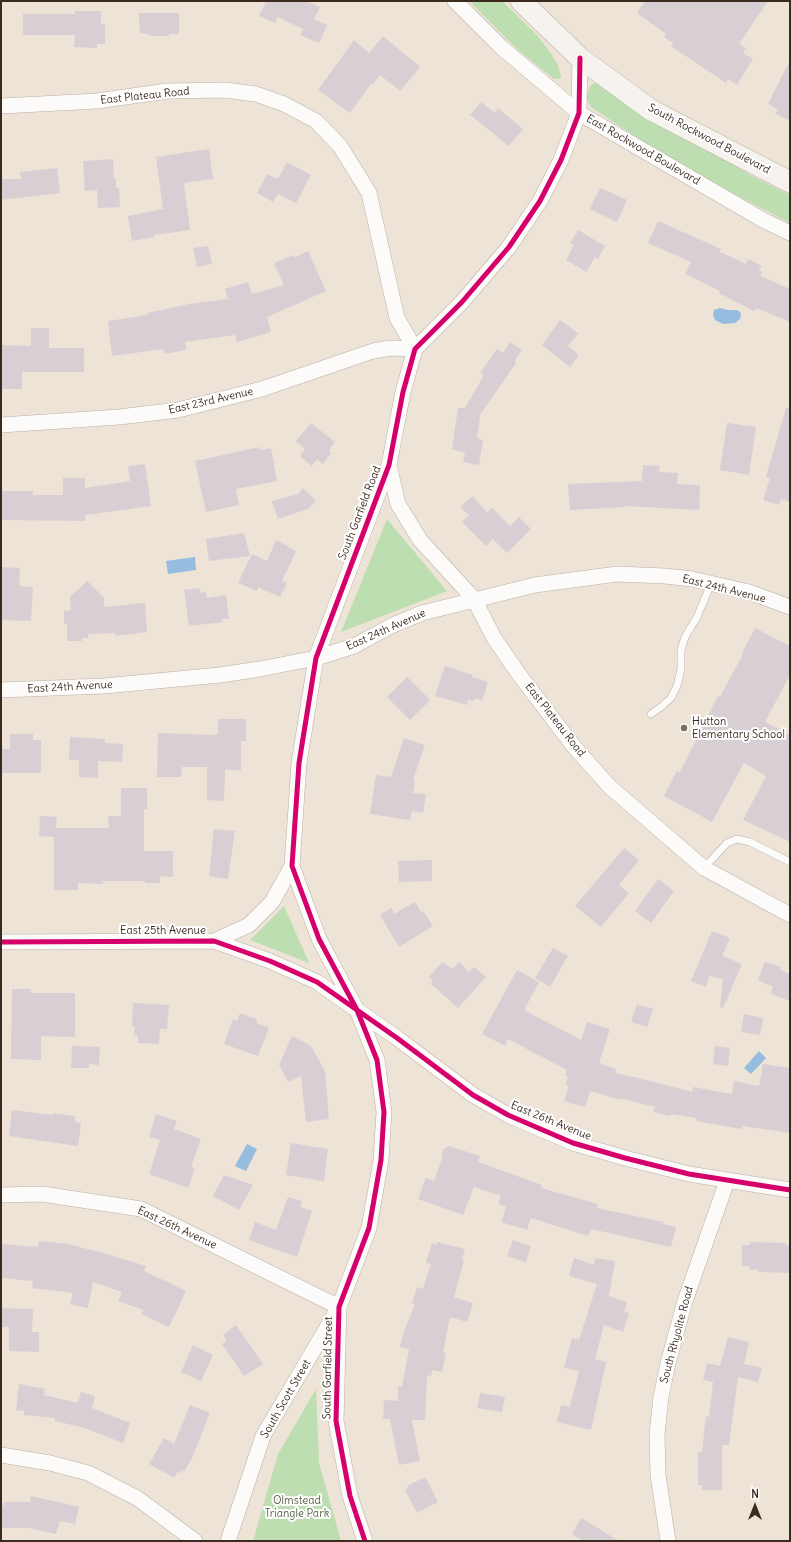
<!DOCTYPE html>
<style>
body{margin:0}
#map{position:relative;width:791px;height:1542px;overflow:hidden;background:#ede3d6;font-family:Delius,sans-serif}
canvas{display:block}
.frame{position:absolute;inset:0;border:2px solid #3b2a1e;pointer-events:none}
.north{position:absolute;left:735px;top:1486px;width:40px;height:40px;-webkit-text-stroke:3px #fff;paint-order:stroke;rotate:0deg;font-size:11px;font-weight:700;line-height:16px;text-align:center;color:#3b2a1e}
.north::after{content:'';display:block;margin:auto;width:14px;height:18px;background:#3b2a1e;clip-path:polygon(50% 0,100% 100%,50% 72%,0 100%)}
</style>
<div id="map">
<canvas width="791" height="1542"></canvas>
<div class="frame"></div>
<div class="north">N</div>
</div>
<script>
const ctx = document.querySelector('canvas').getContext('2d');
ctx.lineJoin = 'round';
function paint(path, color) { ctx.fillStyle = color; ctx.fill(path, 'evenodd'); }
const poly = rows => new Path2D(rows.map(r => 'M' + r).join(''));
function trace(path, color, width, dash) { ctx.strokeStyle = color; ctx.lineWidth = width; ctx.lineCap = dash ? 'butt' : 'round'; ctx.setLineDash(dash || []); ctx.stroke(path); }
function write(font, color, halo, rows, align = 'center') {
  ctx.font = font + ' Delius,sans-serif'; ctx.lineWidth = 4; ctx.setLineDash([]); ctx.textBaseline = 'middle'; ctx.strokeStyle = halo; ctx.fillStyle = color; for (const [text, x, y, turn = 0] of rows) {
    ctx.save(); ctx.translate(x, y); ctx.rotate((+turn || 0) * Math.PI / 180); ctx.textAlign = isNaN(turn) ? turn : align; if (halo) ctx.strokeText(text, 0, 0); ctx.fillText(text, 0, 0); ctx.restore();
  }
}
paint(poly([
 [469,1,502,1,536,34,547,48,557,63,561,76,560,79,554,79,518,50],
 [595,83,601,83,668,127,754,177,790,195,790,223,738,196,667,157,592,108,586,98,590,86],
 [387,519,447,591,341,632],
 [284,906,309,963,250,940],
 [316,1389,319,1463,341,1541,253,1541,278,1454]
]), '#bddeb1');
paint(poly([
 [720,308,728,310,737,310,741,313,740,319,735,323,723,324,715,320,713,315,714,310],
 [195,557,196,570,168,574,166,561],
 [759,1051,766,1058,751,1074,744,1068],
 [247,1144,257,1149,246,1171,235,1166]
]), '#96bddf');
paint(poly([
 [266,1,306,1,320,7,314,19,327,25,319,43,300,35,303,29,278,17,275,23,259,16],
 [645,1,768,1,739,44,746,48,743,53,753,59,737,85,728,79,726,83,671,46,673,43,664,37,666,34,637,13],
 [75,11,101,11,101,24,105,24,105,44,97,44,97,48,74,47,75,35,23,35,23,14,75,14],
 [139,13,179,13,179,34,169,34,169,36,151,36,151,35,140,33],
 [383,36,420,67,400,91,380,75,372,85,371,84,350,113,318,90,354,40,369,53],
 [790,60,790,121,775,114,778,109,768,104],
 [481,102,495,113,498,108,523,129,509,146,470,115],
 [209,149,213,179,184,183,190,230,154,235,154,237,132,241,128,216,163,209,156,157],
 [113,159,114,178,116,178,116,188,119,188,120,207,98,208,97,190,85,191,83,161],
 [287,162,311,175,296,203,278,194,273,202,257,193,267,174,278,179],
 [57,168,60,193,1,200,1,179,21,179,20,172],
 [600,188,627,200,617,222,590,209],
 [658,221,721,249,720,252,746,264,748,259,762,266,759,271,762,272,760,276,790,289,790,322,756,308,754,311,719,293,720,291,685,274,691,262,648,243],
 [578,230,605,246,598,259,595,257,586,272,566,260,574,245,570,243],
 [208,246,212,264,197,267,193,248],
 [308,251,326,291,267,317,271,332,237,342,235,335,185,342,186,350,165,354,164,349,112,356,108,321,148,315,147,313,189,304,228,299,225,289,248,282,252,294,284,285,274,263,293,255,295,257],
 [560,320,578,333,568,346,579,355,570,367,542,345],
 [31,328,49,328,49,348,84,348,84,372,22,372,22,389,1,389,1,345,31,346],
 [510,342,522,350,515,360,516,363,480,415,477,438,483,440,479,465,463,462,465,453,452,449,458,408,465,408,484,375,480,373,497,349,503,353],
 [786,408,790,408,790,502,781,499,779,505,763,500,770,478,766,477],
 [311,423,335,442,329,450,331,453,323,464,317,459,312,466,300,456,305,449,296,441],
 [727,423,756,427,749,475,720,470],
 [260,447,260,450,271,448,277,481,236,489,239,505,206,512,195,461],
 [145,464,151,506,85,515,85,521,1,520,1,491,33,491,33,495,63,495,63,478,85,478,85,488,130,481,128,466],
 [643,465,660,466,659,472,678,473,677,484,700,485,699,510,625,506,625,507,570,510,568,484,642,481],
 [303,488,316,501,308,509,278,519,272,501,298,494],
 [472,496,487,512,492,508,510,526,519,517,531,529,507,553,493,539,486,546,462,522,469,515,460,507],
 [244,533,250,556,209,561,206,539],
 [276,540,296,551,282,581,287,583,280,597,258,587,257,591,238,583,252,554,267,561],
 [1,567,20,568,19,586,33,587,31,621,1,620],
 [87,581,104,598,104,607,145,603,147,632,115,636,115,633,88,634,88,638,82,638,82,641,67,641,67,624,64,624,64,611,71,610,70,597],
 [200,588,201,593,206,592,207,598,226,595,229,619,222,619,223,622,189,626,184,590],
 [755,628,790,646,790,675,765,722,790,735,790,842,743,820,766,776,744,763,712,822,664,796,677,771,680,772,718,696,720,697,743,654,742,653],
 [445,666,473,675,472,677,488,682,482,701,475,698,474,701,468,700,467,705,435,696],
 [407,677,430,700,410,720,387,697],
 [218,719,246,719,246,741,241,741,241,770,225,770,224,801,207,800,207,767,182,767,181,777,157,777,158,733,213,735,218,734],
 [10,734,33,734,33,740,41,740,41,773,1,773,1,749,10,749],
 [70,737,105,739,105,743,123,744,122,762,98,761,98,778,79,777,79,760,69,760],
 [404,738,425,745,413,780,415,780,413,793,426,794,423,813,412,811,410,820,370,814,376,775,391,777],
 [121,788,147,788,147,809,144,809,144,851,173,851,173,877,160,876,160,883,145,883,145,881,103,881,103,884,78,883,78,890,54,890,54,837,39,836,40,816,57,817,56,828,109,828,108,816,121,816],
 [214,829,235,831,228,879,209,876],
 [624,848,639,860,619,885,629,893,601,927,575,906],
 [432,860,432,881,399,882,398,861],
 [658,879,674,891,651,923,635,911],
 [415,902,421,912,423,911,433,926,399,947,380,915,391,908,394,914],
 [712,931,730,938,722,956,742,964,723,1008,720,1007,723,979,709,976,706,987,691,981],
 [553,948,568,956,550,987,535,978],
 [442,962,453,969,459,962,469,972,474,967,486,977,458,1008,431,984,433,981,429,977],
 [765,962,781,967,780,970,790,974,790,1001,771,994,773,987,758,980],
 [517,970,539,982,524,1010,581,1040,587,1022,610,1029,599,1063,616,1069,615,1073,639,1078,692,1092,693,1087,732,1094,734,1081,759,1086,763,1064,790,1068,790,1133,743,1126,742,1129,696,1121,696,1118,671,1114,670,1116,653,1112,655,1107,620,1098,620,1100,590,1091,585,1107,564,1101,569,1086,566,1085,568,1077,565,1076,567,1070,508,1039,505,1046,482,1034],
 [12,989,31,989,31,993,75,993,75,1037,41,1036,41,1060,11,1059],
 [133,1003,169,1005,167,1029,160,1029,159,1044,138,1043,138,1036,134,1035,135,1026,132,1026],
 [637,1004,653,1009,647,1027,631,1022],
 [240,1013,258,1020,256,1023,269,1028,258,1056,224,1044,233,1019,237,1021],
 [744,1014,763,1018,760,1035,741,1032],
 [292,1036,311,1046,325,1071,329,1119,306,1122,301,1076,288,1082,279,1065],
 [72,1046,100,1047,99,1065,89,1064,89,1068,71,1068],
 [715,1046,730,1048,728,1066,713,1064],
 [12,1110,53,1115,53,1113,75,1116,75,1122,81,1123,78,1146,9,1136],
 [156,1114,177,1121,174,1129,201,1139,191,1167,195,1168,188,1188,149,1174,160,1140,149,1137],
 [291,1143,328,1149,324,1181,286,1175],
 [449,1146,480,1156,478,1162,542,1185,541,1188,598,1204,596,1208,664,1222,663,1224,676,1227,671,1247,591,1229,588,1236,531,1218,527,1230,501,1222,506,1207,498,1204,501,1196,474,1187,463,1215,418,1199,426,1178,434,1181,442,1159,443,1149],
 [224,1175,253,1185,239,1210,213,1196],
 [288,1197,302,1201,300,1207,312,1211,297,1257,249,1240,255,1222,276,1230],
 [513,1240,531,1246,526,1262,507,1256],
 [39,1241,68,1244,107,1254,146,1266,144,1271,186,1291,169,1327,141,1314,144,1310,118,1301,122,1292,93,1282,88,1308,70,1304,73,1293,32,1288,33,1281,1,1278,1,1244,38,1247],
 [437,1242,465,1249,462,1259,464,1260,454,1297,473,1303,467,1322,450,1317,443,1352,446,1353,442,1372,432,1370,431,1376,427,1375,425,1420,412,1420,420,1461,399,1465,390,1419,383,1419,384,1400,398,1401,398,1386,402,1387,409,1349,400,1347,404,1331,415,1304,412,1303,417,1287,423,1289,431,1264,426,1263,432,1243,436,1245],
 [750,1242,786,1243,786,1245,790,1246,790,1273,758,1272,758,1270,749,1269,749,1266,742,1266,742,1245,750,1245],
 [574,1258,594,1265,595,1258,615,1261,609,1296,627,1302,624,1312,629,1313,623,1332,604,1325,595,1359,606,1362,591,1430,557,1422,561,1405,570,1407,579,1371,564,1368,572,1338,579,1340,597,1284,569,1276],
 [1,1308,33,1309,32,1332,39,1332,39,1352,9,1351,9,1327,1,1327],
 [236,1325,263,1364,244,1376,222,1344,227,1340,223,1335],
 [728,1337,749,1342,744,1364,762,1368,758,1382,738,1377,729,1445,722,1445,722,1490,702,1490,702,1485,698,1485,698,1452,702,1452,706,1416,709,1417,713,1382,703,1380,707,1363,720,1366],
 [193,1345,213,1355,201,1381,181,1372],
 [19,1384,45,1389,44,1395,78,1403,81,1392,95,1396,92,1408,130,1423,123,1443,85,1428,55,1421,55,1418,24,1415,24,1411,16,1410],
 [480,1393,505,1397,502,1412,477,1408],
 [190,1405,210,1413,192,1458,184,1472,181,1470,180,1473,177,1472,174,1478,149,1464,164,1438,174,1444],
 [425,1477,438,1502,417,1513,405,1490,408,1488,407,1486],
 [31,1496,79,1507,75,1524,60,1521,56,1534,29,1528,1,1528,1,1506,4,1505,4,1502,30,1502],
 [581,1518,598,1528,619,1541,584,1541,572,1534]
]), '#d8cfd4');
const lane = poly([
 [651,714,661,707,671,698,677,686,681,669,681,650,685,637,697,617,711,584],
 [704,868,727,843,737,839,750,842,790,862]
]);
const street = poly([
 [455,1,501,47,579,113,763,220,790,233],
 [1,106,97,101,167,91,225,90,256,94,284,104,316,121,340,146,369,193,397,318,415,349],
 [1,425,119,417,178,410,262,389,373,351,390,348,415,349],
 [389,465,398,504,420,540,474,599,494,638,518,673,575,748,610,787,704,868,790,915],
 [1,690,104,686,220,675,260,669,316,658,354,646,393,625,422,613,535,585,617,574,665,576,692,579,749,592,790,607],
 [214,941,249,925,272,902,292,866],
 [1,942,214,941,270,961,317,982,397,1038,473,1095,508,1115,573,1143,625,1158,689,1174,790,1190],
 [1,1195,42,1194,141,1209,339,1307,263,1436,228,1541],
 [1,1455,50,1463,88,1473,137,1498,195,1541],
 [365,1541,350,1496,336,1421,339,1307,369,1228,381,1160,384,1112,377,1060,357,1010,319,939,292,866,299,763,316,658,389,465,403,392,415,349,462,302,509,247,540,201,561,160,579,113,580,58],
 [668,1541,658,1475,657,1434,661,1397,668,1363,685,1301,727,1181]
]);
const secondary = poly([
 [521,1,580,58,651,110,790,182]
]);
trace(lane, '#b8b0a7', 8);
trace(street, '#b8b0a7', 16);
trace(secondary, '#b8b0a7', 22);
trace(lane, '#fcfbf9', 7);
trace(street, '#fcfbf9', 15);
trace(secondary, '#f6f2ee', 21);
trace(poly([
 [1,942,214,941,270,961,317,982,397,1038,473,1095,508,1115,573,1143,625,1158,689,1174,790,1190],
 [365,1541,350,1496,336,1421,339,1307,369,1228,381,1160,384,1112,377,1060,357,1010,319,939,292,866,299,763,316,658,389,465,403,392,415,349,462,302,509,247,540,201,561,160,579,113,580,58]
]), '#d6006c', 5);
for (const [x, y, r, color] of [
 [684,728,4,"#796b5e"]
]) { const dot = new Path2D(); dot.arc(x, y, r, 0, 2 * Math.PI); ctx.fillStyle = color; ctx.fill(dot); trace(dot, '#fff', 1.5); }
write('11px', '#3b2a1e', '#fff', [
 ["East Plateau Road",145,96,-6],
 ["South Rockwood Boulevard",709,139,28],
 ["East Rockwood Boulevard",643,150,30],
 ["East 23rd Avenue",211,401,-13],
 ["South Garfield Road",360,513,-69],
 ["East 24th Avenue",724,589,14],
 ["East 24th Avenue",386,630,-24],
 ["East 24th Avenue",70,687,-3],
 ["East Plateau Road",555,720,52],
 ["East 25th Avenue",163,931],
 ["East 26th Avenue",551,1121,22],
 ["East 26th Avenue",177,1228,25],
 ["South Rhyolite Road",677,1335,-75],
 ["South Garfield Street",328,1368,-89],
 ["South Scott Street",286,1399,-60]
]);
write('11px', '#3b2a1e', '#fff', [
 ["Hutton",692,722],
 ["Elementary School",692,735]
], 'left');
write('11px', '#565f41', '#fff', [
 ["Olmstead",297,1501],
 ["Triangle Park",297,1514]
]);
</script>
